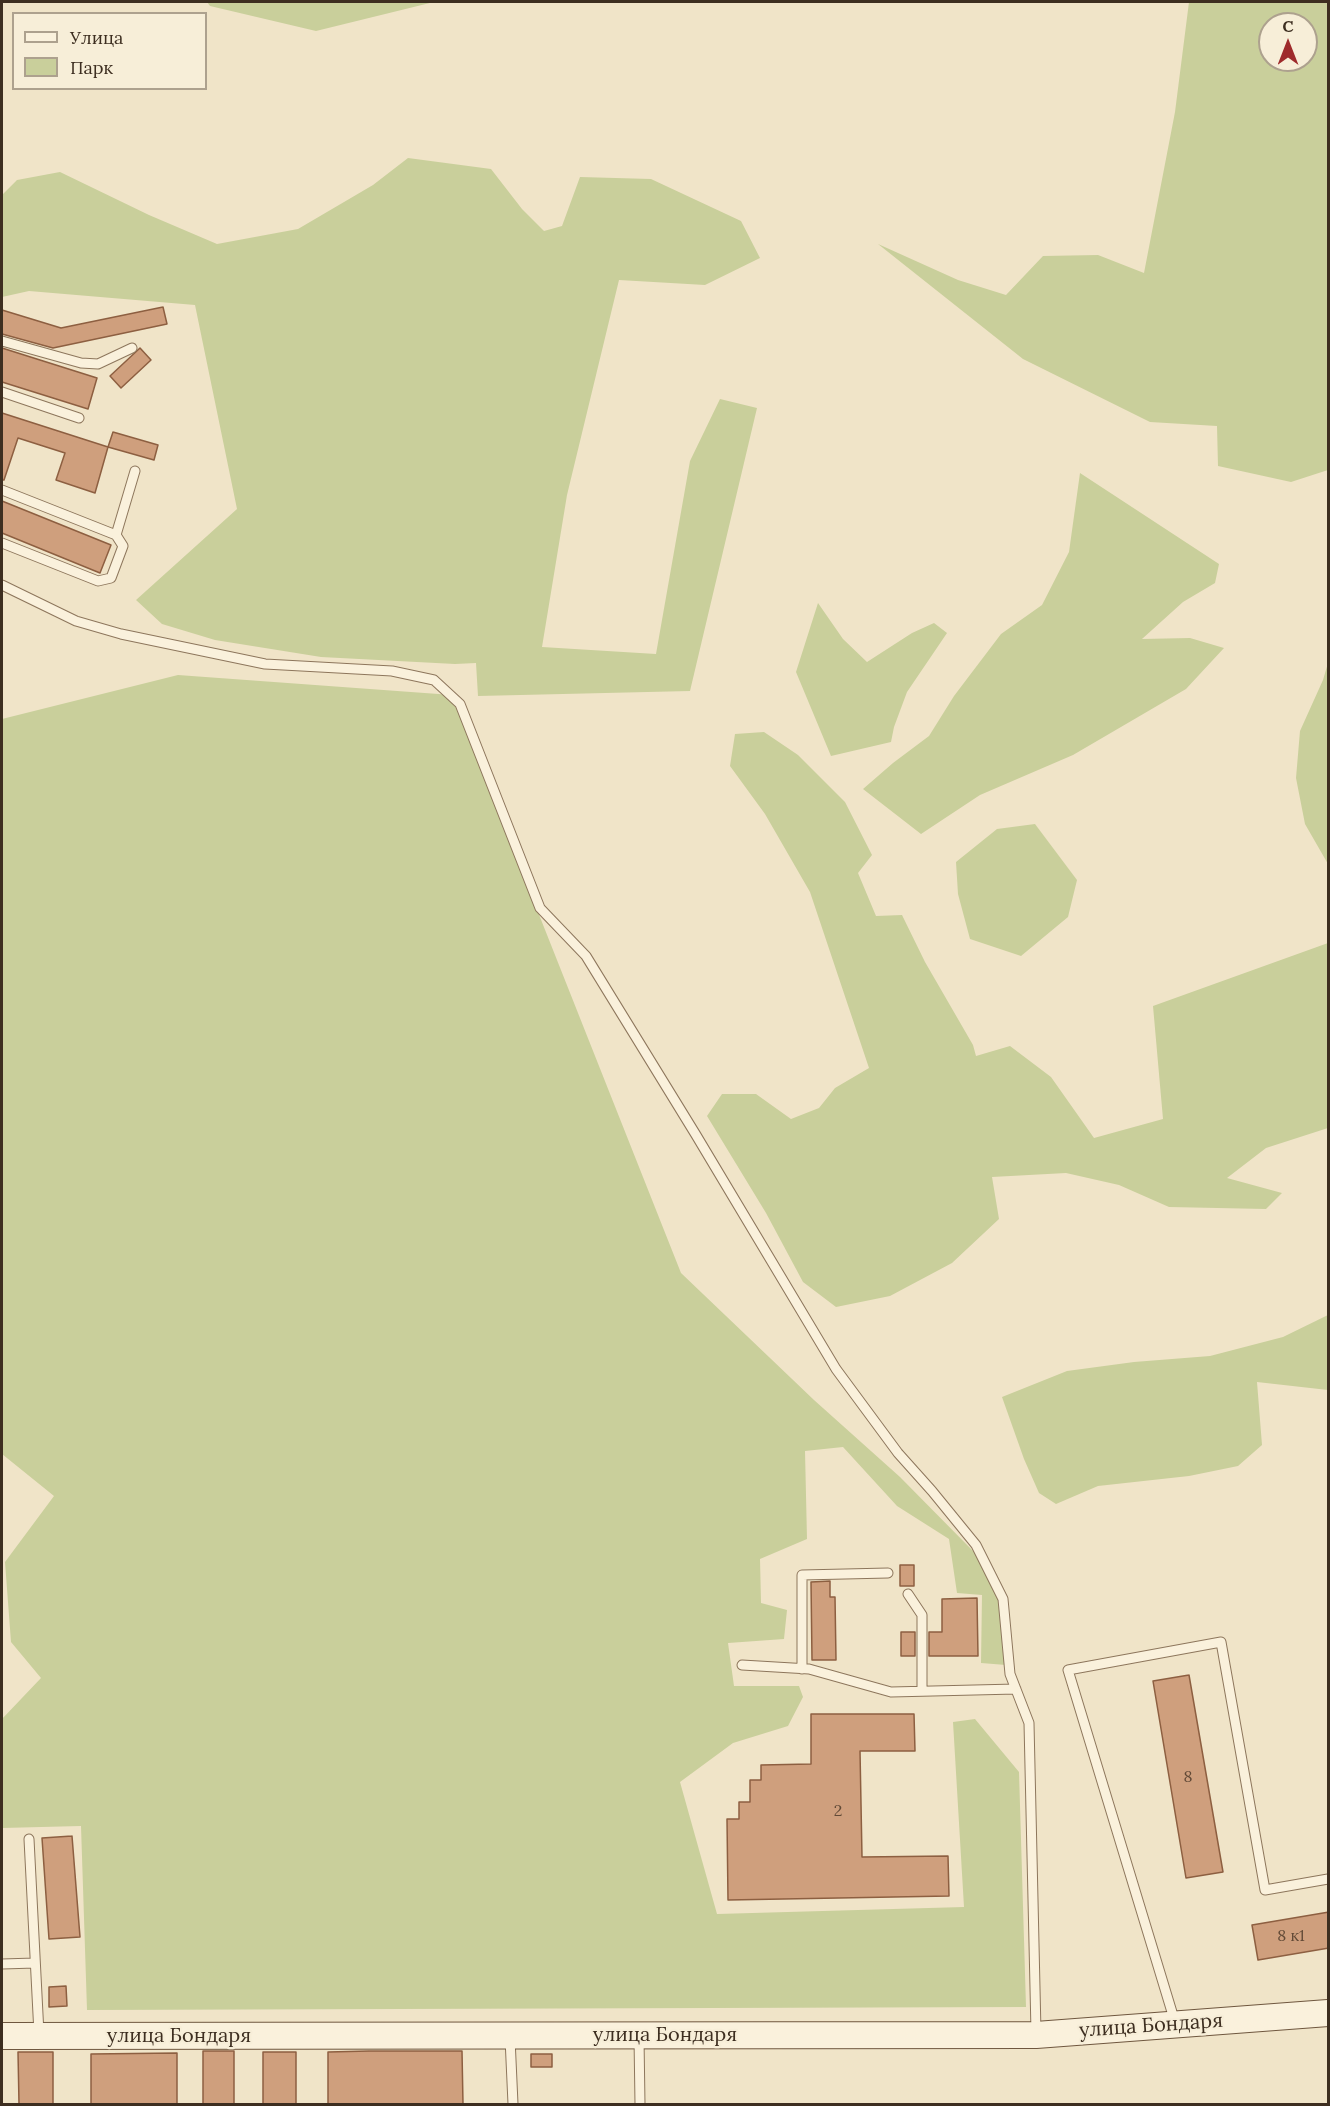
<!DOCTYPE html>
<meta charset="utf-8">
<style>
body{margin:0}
#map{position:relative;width:1330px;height:2106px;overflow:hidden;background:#f0e4c8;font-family:Lora,serif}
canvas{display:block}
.frame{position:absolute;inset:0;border:3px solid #3d2e20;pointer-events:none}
.legend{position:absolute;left:12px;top:12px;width:195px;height:78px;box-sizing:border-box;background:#f7eed8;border:2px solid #ada18e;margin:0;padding:8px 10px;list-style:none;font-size:18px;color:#3d2e20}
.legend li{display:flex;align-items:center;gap:12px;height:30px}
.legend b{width:30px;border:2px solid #ada18e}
.north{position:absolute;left:1258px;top:12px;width:60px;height:60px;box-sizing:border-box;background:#f7eed8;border:2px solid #ada18e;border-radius:50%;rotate:0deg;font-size:16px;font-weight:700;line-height:24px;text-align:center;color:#3d2e20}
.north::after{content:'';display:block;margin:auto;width:21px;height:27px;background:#9e2a2b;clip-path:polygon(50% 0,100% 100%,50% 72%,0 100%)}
</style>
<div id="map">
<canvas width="1330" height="2106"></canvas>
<div class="frame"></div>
<ul class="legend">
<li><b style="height:8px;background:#faf1dc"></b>Улица</li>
<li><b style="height:16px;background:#c9cf9b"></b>Парк</li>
</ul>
<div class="north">С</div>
</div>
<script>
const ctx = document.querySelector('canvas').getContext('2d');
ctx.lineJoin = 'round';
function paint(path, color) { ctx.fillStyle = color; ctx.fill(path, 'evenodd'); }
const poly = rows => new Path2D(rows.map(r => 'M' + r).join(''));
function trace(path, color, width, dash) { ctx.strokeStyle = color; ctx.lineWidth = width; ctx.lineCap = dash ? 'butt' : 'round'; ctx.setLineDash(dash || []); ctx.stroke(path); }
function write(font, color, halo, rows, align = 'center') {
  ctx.font = font + ' Lora,serif'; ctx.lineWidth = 4.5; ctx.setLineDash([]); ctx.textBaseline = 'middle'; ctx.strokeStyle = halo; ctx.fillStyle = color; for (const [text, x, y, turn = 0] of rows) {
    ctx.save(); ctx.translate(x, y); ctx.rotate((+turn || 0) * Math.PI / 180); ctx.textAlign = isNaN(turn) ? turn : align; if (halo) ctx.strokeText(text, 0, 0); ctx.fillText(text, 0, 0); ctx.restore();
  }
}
paint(poly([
 [207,2,434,2,316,31,210,6],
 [1189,2,1328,2,1328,470,1291,482,1218,466,1217,426,1150,422,1023,359,878,244,958,280,1006,295,1043,256,1098,255,1144,273,1175,112],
 [1270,24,1306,24,1306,60,1270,60],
 [408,158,491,169,522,209,544,231,562,226,580,177,651,179,741,221,760,258,705,285,619,280,567,495,542,647,656,654,690,461,720,399,757,408,690,691,478,696,476,663,455,664,321,657,215,640,162,624,136,600,237,509,195,305,29,291,2,297,2,195,17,180,60,172,149,215,217,244,298,229,373,185],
 [1080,473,1219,564,1215,583,1183,602,1142,639,1190,638,1224,648,1186,689,1073,755,980,795,921,834,863,789,893,763,929,736,954,696,1001,634,1042,605,1069,552],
 [818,603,843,639,867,662,912,633,934,623,947,633,907,692,894,727,891,742,831,756,796,672],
 [1328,663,1328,864,1305,824,1296,778,1300,731,1323,680],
 [178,675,452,695,681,1273,814,1400,900,1477,974,1552,999,1599,1006,1665,981,1663,982,1595,957,1593,949,1539,897,1506,843,1447,805,1451,807,1539,760,1559,761,1603,787,1610,784,1639,728,1643,734,1686,799,1686,803,1697,788,1726,733,1743,680,1782,717,1914,964,1907,953,1722,975,1719,1019,1772,1026,2007,87,2010,81,1826,2,1828,2,1719,41,1678,11,1642,5,1562,54,1496,2,1454,2,719],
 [764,732,798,755,845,802,872,855,858,873,876,916,902,915,925,962,973,1045,976,1056,1010,1046,1051,1077,1094,1138,1163,1119,1153,1006,1328,943,1328,1128,1266,1148,1227,1178,1282,1193,1266,1209,1169,1207,1119,1185,1066,1173,992,1177,999,1219,952,1263,890,1296,836,1307,803,1282,766,1213,707,1116,722,1094,756,1094,791,1119,819,1108,835,1088,869,1068,810,892,765,814,730,766,735,734],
 [1035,824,1077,880,1068,917,1021,956,970,939,958,894,956,862,997,829],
 [1328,1315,1328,1390,1257,1382,1262,1445,1238,1466,1189,1476,1098,1486,1056,1504,1039,1493,1024,1459,1002,1397,1067,1371,1134,1362,1210,1356,1283,1337]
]), '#c9cf9b');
const building = poly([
 [163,307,167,324,53,348,2,334,2,310,61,328,163,307],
 [2,348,97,378,88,409,2,382,2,348],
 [140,348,151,360,121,388,110,376,140,348],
 [2,413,108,447,95,493,56,480,65,453,18,438,4,480,2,480,2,413],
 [113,432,158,445,154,460,108,447,113,432],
 [2,501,111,545,100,573,2,533,2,501],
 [900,1565,914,1565,914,1586,900,1586,900,1565],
 [830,1581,830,1597,835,1597,836,1660,812,1660,811,1582,830,1581],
 [977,1598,978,1656,929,1656,929,1632,942,1632,942,1599,977,1598],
 [901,1632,915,1632,915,1656,901,1656,901,1632],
 [1189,1675,1223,1872,1186,1878,1153,1681,1189,1675],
 [811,1714,914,1714,915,1751,860,1751,862,1857,948,1856,949,1896,728,1900,727,1819,739,1819,739,1802,750,1802,750,1780,761,1780,761,1765,811,1764,811,1714],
 [72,1836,80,1937,49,1939,42,1838,72,1836],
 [1329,1912,1329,1948,1258,1960,1252,1925,1329,1912],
 [66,1986,67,2006,49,2007,49,1987,66,1986],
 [203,2051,234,2051,234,2104,203,2104,203,2051],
 [369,2051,462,2051,463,2104,328,2104,328,2052,369,2051],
 [18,2052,53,2052,53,2104,19,2104,18,2052],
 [263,2052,296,2052,296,2104,263,2104,263,2052],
 [177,2053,177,2104,91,2104,91,2054,177,2053],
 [531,2054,552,2054,552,2067,531,2067,531,2054]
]);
paint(building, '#cf9f7d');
trace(building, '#8d5f41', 1.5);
const service = poly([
 [2,341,81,363,98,364,132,348],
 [2,392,79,418],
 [2,490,116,535,123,546,111,578,98,581,2,543],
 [116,535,135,471],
 [2,585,76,621,121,634,265,664,392,671,434,680,460,704,540,908,586,956,696,1135,836,1369,898,1453,932,1491,976,1545,1003,1599,1010,1674,1029,1723,1036,2032],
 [908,1594,922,1615,922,1691],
 [742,1665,809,1669,891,1692,1016,1689],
 [802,1669,802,1575,888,1573],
 [29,1839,39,2034],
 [2,1964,35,1963],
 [1175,2022,1068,1670,1221,1642,1265,1890,1328,1879],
 [510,2038,513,2104],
 [639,2038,640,2104]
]);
const secondary = poly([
 [2,2036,1036,2035,1328,2013]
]);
trace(service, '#8d765c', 11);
trace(secondary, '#6f573f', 28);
trace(service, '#faf1dc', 9);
trace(secondary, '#faf1dc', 26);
write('16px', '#624a37', null, [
 ["8",1188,1777],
 ["2",838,1811],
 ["8 к1",1291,1936]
]);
write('20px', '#3d2e20', '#f7eed8', [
 ["улица Бондаря",1151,2026,-4],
 ["улица Бондаря",665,2035],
 ["улица Бондаря",179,2036]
]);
</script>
